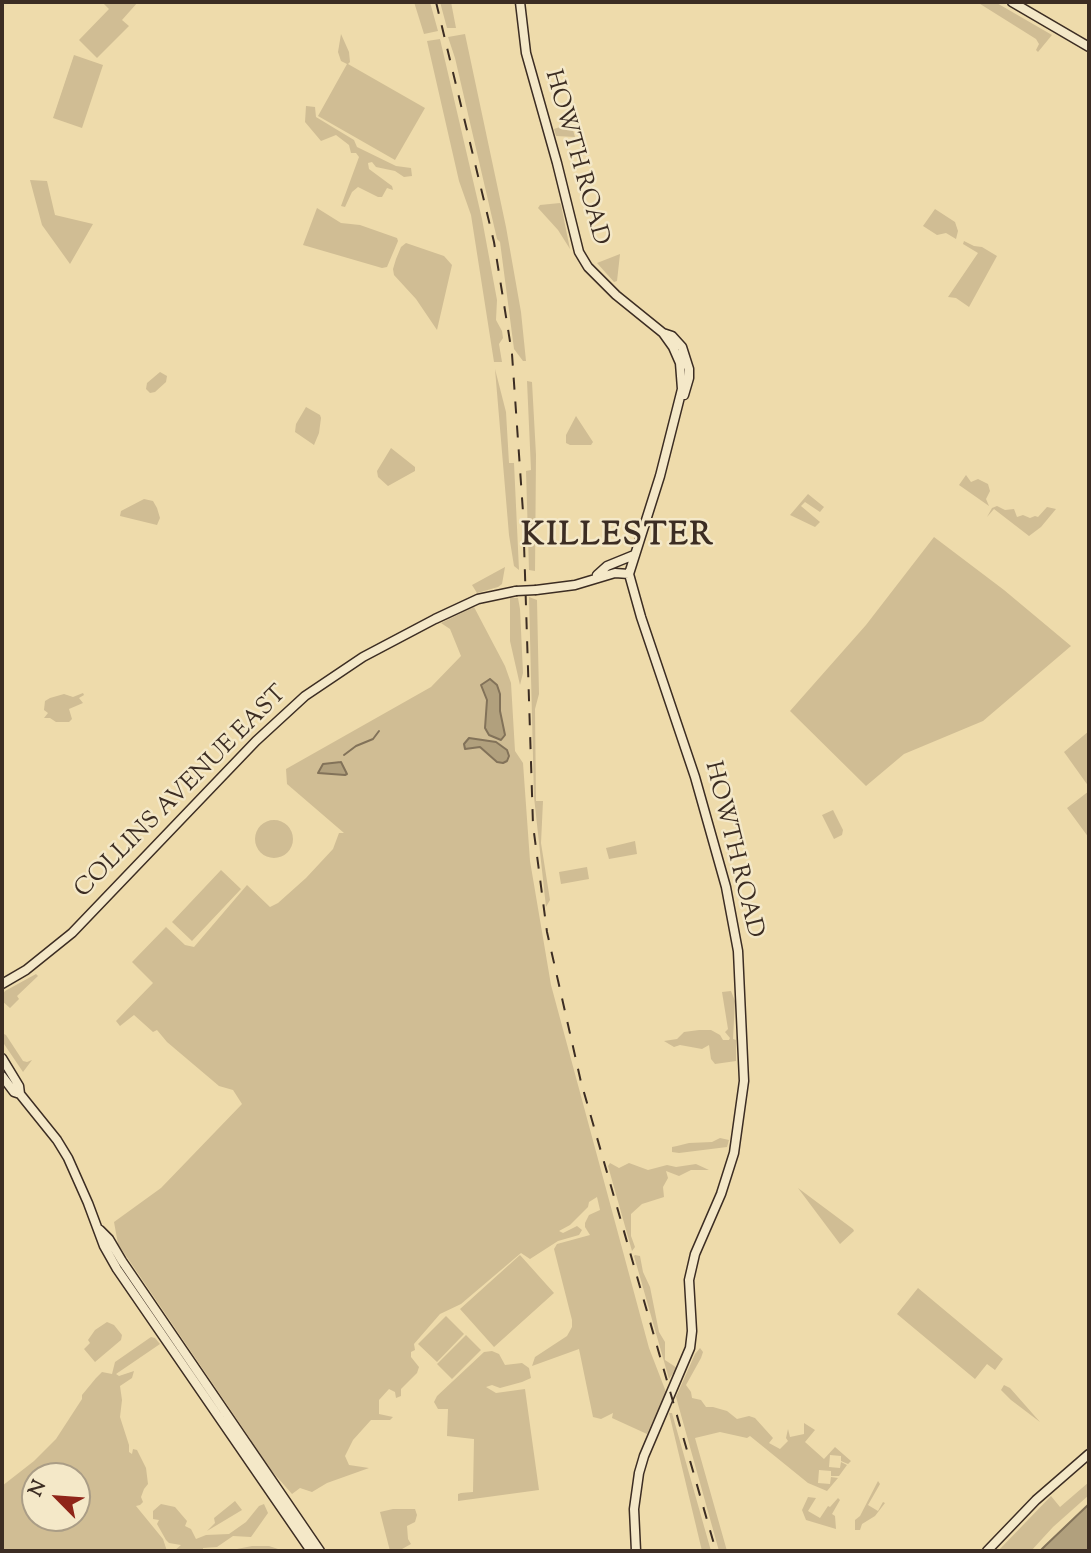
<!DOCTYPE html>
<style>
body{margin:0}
#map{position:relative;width:1091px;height:1553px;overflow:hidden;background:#eedbab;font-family:"Sorts Mill Goudy",serif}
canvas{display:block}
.frame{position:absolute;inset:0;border:4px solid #3c2d23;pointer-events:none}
.north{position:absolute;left:21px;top:1462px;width:70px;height:70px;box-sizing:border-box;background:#f4e8c8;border:2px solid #aa9d86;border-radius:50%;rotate:295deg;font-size:19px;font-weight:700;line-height:28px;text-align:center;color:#3c2d23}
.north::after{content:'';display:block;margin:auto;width:24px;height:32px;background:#8f2418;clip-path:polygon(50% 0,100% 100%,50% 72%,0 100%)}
</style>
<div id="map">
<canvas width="1091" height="1553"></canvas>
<div class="frame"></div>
<div class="north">N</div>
</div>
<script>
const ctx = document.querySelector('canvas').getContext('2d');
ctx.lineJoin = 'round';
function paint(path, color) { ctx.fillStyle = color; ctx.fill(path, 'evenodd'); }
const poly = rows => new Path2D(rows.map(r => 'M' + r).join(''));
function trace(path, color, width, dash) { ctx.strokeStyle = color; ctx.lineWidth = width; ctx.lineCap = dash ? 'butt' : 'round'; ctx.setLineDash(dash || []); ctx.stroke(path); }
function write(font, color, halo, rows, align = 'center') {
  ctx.font = font + ' "Sorts Mill Goudy",serif'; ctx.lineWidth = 5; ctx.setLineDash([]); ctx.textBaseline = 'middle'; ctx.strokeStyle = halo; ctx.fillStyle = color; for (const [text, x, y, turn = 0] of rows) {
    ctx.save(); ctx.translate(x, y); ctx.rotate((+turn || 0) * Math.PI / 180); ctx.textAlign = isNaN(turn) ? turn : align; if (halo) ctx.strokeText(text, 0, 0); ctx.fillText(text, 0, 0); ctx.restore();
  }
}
paint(poly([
 [102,2,138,2,122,20,129,26,97,58,79,40,109,9],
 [414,2,430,2,438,31,424,34],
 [440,2,451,2,456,28,447,28],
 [977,2,995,2,1052,35,1038,52,1036,50,1039,44,1036,39],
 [341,34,349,52,350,62,348,64,425,108,395,160,318,116,347,64,341,61,338,52],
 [465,34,506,227,521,312,526,361,523,361,514,349,500,242,497,239,455,58,448,37],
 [440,39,482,219,497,300,496,320,502,331,503,338,499,344,502,362,494,362,471,215,459,181,427,41],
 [74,55,103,65,82,128,53,118],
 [306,106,315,107,316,117,354,140,357,147,396,166,411,168,412,176,404,177,395,171,376,167,372,162,368,163,369,169,392,186,393,190,387,188,382,197,378,197,358,187,352,192,345,207,341,206,359,157,356,153,351,153,349,145,336,135,321,141,305,122],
 [571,123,575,137,556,136,554,129],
 [30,180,47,181,55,215,93,224,70,264,42,225],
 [560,203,561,205,570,249,558,230,538,208,540,205],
 [317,208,341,223,360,225,397,238,398,241,387,267,382,268,303,245],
 [935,209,955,222,958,231,956,239,946,233,937,235,923,226],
 [964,241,974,246,982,247,997,256,969,307,956,298,948,297,978,253,963,244],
 [406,243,444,256,452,265,437,330,416,299,394,275,393,269,396,259,401,247],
 [620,254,617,281,614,282,597,263],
 [495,369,506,412,509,463,514,463,519,570,514,566,509,535],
 [160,372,167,376,166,382,155,392,150,393,146,389,147,383],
 [527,381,532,382,536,455,535,571,529,570,526,471,531,470],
 [306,407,320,415,321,418,319,433,314,445,295,432,296,424],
 [576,416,593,442,591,445,570,445,566,443,566,435],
 [391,448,415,467,415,471,388,486,378,477,377,471],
 [966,475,971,482,978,479,988,484,990,491,986,499,989,506,959,485],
 [808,494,824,507,820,512,805,502,801,506,820,522,815,527,790,515],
 [144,499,153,501,157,508,160,518,157,525,120,516,121,511],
 [997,506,1005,510,1014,509,1017,517,1023,515,1030,518,1035,516,1038,517,1047,507,1056,509,1041,527,1029,536,994,509,987,517,992,508],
 [934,537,1004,590,1071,646,983,721,904,754,866,786,790,711,866,625],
 [505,567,502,584,498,587,477,593,472,585],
 [529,597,537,600,539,694,535,709,536,801,543,801,541,843,550,900,546,907,534,797],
 [510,598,518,598,520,609,523,673,520,685,510,641],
 [474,607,505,666,511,683,515,751,523,763,530,861,551,985,649,1348,666,1392,647,1434,612,1418,613,1413,601,1419,593,1417,579,1349,532,1366,535,1357,567,1336,572,1327,572,1320,554,1249,557,1244,590,1235,585,1227,585,1223,589,1215,600,1210,597,1197,589,1202,588,1207,570,1225,559,1231,563,1233,577,1226,582,1230,579,1235,558,1241,530,1259,521,1253,461,1304,440,1314,414,1344,415,1350,411,1352,411,1357,419,1367,417,1373,401,1389,401,1396,396,1398,395,1392,389,1389,379,1400,379,1414,393,1417,390,1420,371,1420,353,1440,345,1456,349,1465,369,1468,327,1483,312,1492,300,1488,292,1494,262,1460,251,1443,251,1440,118,1244,114,1222,161,1188,242,1104,233,1090,219,1086,167,1042,157,1030,153,1032,134,1015,120,1026,116,1021,153,983,132,962,166,927,185,945,194,947,247,885,270,907,278,903,306,878,333,849,339,833,344,833,287,784,286,769,431,687,461,656,450,629,441,623],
 [83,693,84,695,79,698,83,703,69,709,72,719,69,722,56,722,50,718,44,718,48,713,44,710,45,701,50,698,64,694,73,697],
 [1089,731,1089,787,1064,752],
 [1089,791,1089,838,1067,808],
 [833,810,843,830,842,835,834,839,822,815],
 '255 839a19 19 0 1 1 38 0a19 19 0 1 1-38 0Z',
 [635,841,637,854,609,859,606,848],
 [587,867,589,879,561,884,559,872],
 [221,870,241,889,192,941,172,922],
 [36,974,38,976,17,996,19,999,10,1008,2,1001,2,996,5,991],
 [731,991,735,1001,733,1039,736,1040,736,1061,715,1064,711,1059,709,1045,702,1049,680,1045,674,1047,664,1041,677,1039,684,1032,699,1030,711,1030,720,1035,723,1040,729,1040,730,1038,725,1032,728,1029,722,992],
 [2,1033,6,1035,23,1061,27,1062,32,1060,23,1072,2,1041],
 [720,1138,729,1140,727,1147,679,1153,672,1152,672,1147,677,1146,689,1143,712,1142],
 [610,1163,619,1168,629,1163,648,1170,667,1165,676,1167,696,1164,709,1170,691,1170,679,1176,666,1171,668,1178,663,1187,664,1197,642,1204,631,1214,631,1236,635,1247,632,1251,608,1166],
 [798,1188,853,1229,854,1231,840,1244],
 [520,1255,554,1293,494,1347,460,1309],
 [635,1255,640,1256,643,1272,650,1287,659,1332,665,1342,665,1360,677,1368,669,1379,634,1256],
 [918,1288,1003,1359,995,1370,987,1364,975,1379,897,1314],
 [446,1316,464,1334,437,1362,418,1344],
 [107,1322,114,1325,122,1335,121,1340,95,1362,84,1349,90,1343,88,1340,95,1330],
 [466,1335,481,1350,452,1379,437,1364],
 [151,1337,155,1338,160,1344,116,1374,119,1376,134,1371,132,1378,120,1386,122,1400,120,1417,129,1445,129,1452,132,1454,133,1449,137,1450,146,1468,148,1484,144,1489,141,1497,143,1502,140,1505,136,1506,163,1539,167,1551,2,1551,2,1486,34,1461,56,1439,82,1399,82,1395,96,1378,102,1372,112,1374,115,1362],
 [35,1476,77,1476,77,1518,35,1518],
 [700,1348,703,1352,701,1358,686,1385,691,1392,692,1398,701,1400,706,1407,713,1407,727,1411,737,1419,749,1416,755,1418,773,1438,769,1443,780,1449,788,1441,786,1438,788,1429,790,1437,804,1434,804,1423,815,1430,805,1442,824,1459,835,1447,851,1461,848,1464,841,1461,841,1456,830,1455,829,1467,840,1468,841,1462,847,1465,839,1476,831,1476,831,1471,819,1470,818,1483,830,1484,831,1477,838,1478,827,1491,808,1483,750,1436,747,1438,720,1432,695,1438,727,1551,719,1551,676,1397,695,1354],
 [492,1351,499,1354,505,1365,522,1363,529,1368,531,1378,522,1382,500,1388,492,1385,486,1387,496,1393,525,1389,539,1490,458,1501,458,1494,461,1493,473,1492,474,1439,447,1436,448,1409,438,1409,434,1402,437,1396,484,1352],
 [1004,1385,1010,1388,1040,1422,1011,1400,1001,1390],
 [669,1413,672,1413,711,1551,702,1551],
 [878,1481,880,1484,868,1505,878,1511,883,1502,885,1503,875,1516,862,1524,860,1530,855,1530,855,1520,860,1516],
 [1089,1482,1089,1495,1053,1527,1031,1551,998,1551,1051,1496,1060,1507],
 [808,1497,816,1498,808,1511,820,1518,828,1506,830,1507,838,1498,840,1500,832,1514,835,1516,836,1529,806,1520,802,1510],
 [235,1501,242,1510,207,1531,215,1523,214,1518],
 [161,1504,175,1507,187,1521,185,1526,191,1529,196,1539,206,1535,229,1534,246,1522,259,1506,264,1504,268,1513,251,1537,233,1536,217,1547,203,1548,203,1551,174,1551,181,1545,169,1543,166,1540,157,1524,159,1520,153,1519,153,1511],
 [393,1509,415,1509,417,1515,415,1522,407,1526,408,1539,411,1544,402,1549,390,1551,380,1512],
 [252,1546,269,1546,284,1551,227,1551]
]), '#d0bd94');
const water = poly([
 [490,679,497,685,500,694,500,711,505,735,501,740,489,735,485,728,487,700,481,685,490,679],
 [469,738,496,742,507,750,509,756,507,761,503,763,497,762,480,747,465,749,464,744,469,738],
 [341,762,347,774,345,775,318,773,323,764,341,762],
 [1089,1504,1089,1551,1040,1551,1045,1546,1089,1504]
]);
paint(water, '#b1a07d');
trace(water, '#827259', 2);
trace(poly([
 [344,755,356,746,373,739,379,731]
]), '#827259', 2);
const secondary = poly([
 [520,2,526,53,557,163,579,252,588,267,616,295,663,333,672,336,682,347,689,369,689,378,684,395],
 [1012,2,1089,47],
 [597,575,607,566,634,555],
 [536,590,575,585,615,573,629,574],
 [2,984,26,970,72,933,256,741,305,696,363,657,435,619,478,599,516,591],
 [2,1058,19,1086,20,1094,57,1140,68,1158,88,1203,104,1246,117,1269,311,1551],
 [2,1076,14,1092,20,1094],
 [100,1230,109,1239,122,1261,320,1551],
 [636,1551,634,1509,639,1473,644,1456,690,1348,692,1331,689,1280,695,1254,721,1194,734,1153,744,1081,738,951,726,887,695,777,641,617,629,574,660,476,682,389,680,363,673,347,663,333],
 [987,1551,1036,1500,1089,1454]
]);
trace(secondary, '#3c2d23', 11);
trace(secondary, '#f4e8c8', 8);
trace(poly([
 [436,2,494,242,512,354,523,512,533,825,547,932,581,1082,716,1551]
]), '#3c2d23', 2, [12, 12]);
const secondaryBridge = poly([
 [516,591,536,590]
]);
trace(secondaryBridge, '#3c2d23', 11, []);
trace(secondaryBridge, '#f4e8c8', 8);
write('24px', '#3c2d23', '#f4e8c8', [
 ["HOWTH ROAD",575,158,74],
 ["COLLINS AVENUE EAST",182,793,-45],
 ["HOWTH ROAD",732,850,76]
]);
ctx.letterSpacing = '2px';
write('bold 32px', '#3c2d23', '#f4e8c8', [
 ["KILLESTER",618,539]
]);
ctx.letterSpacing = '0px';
</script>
